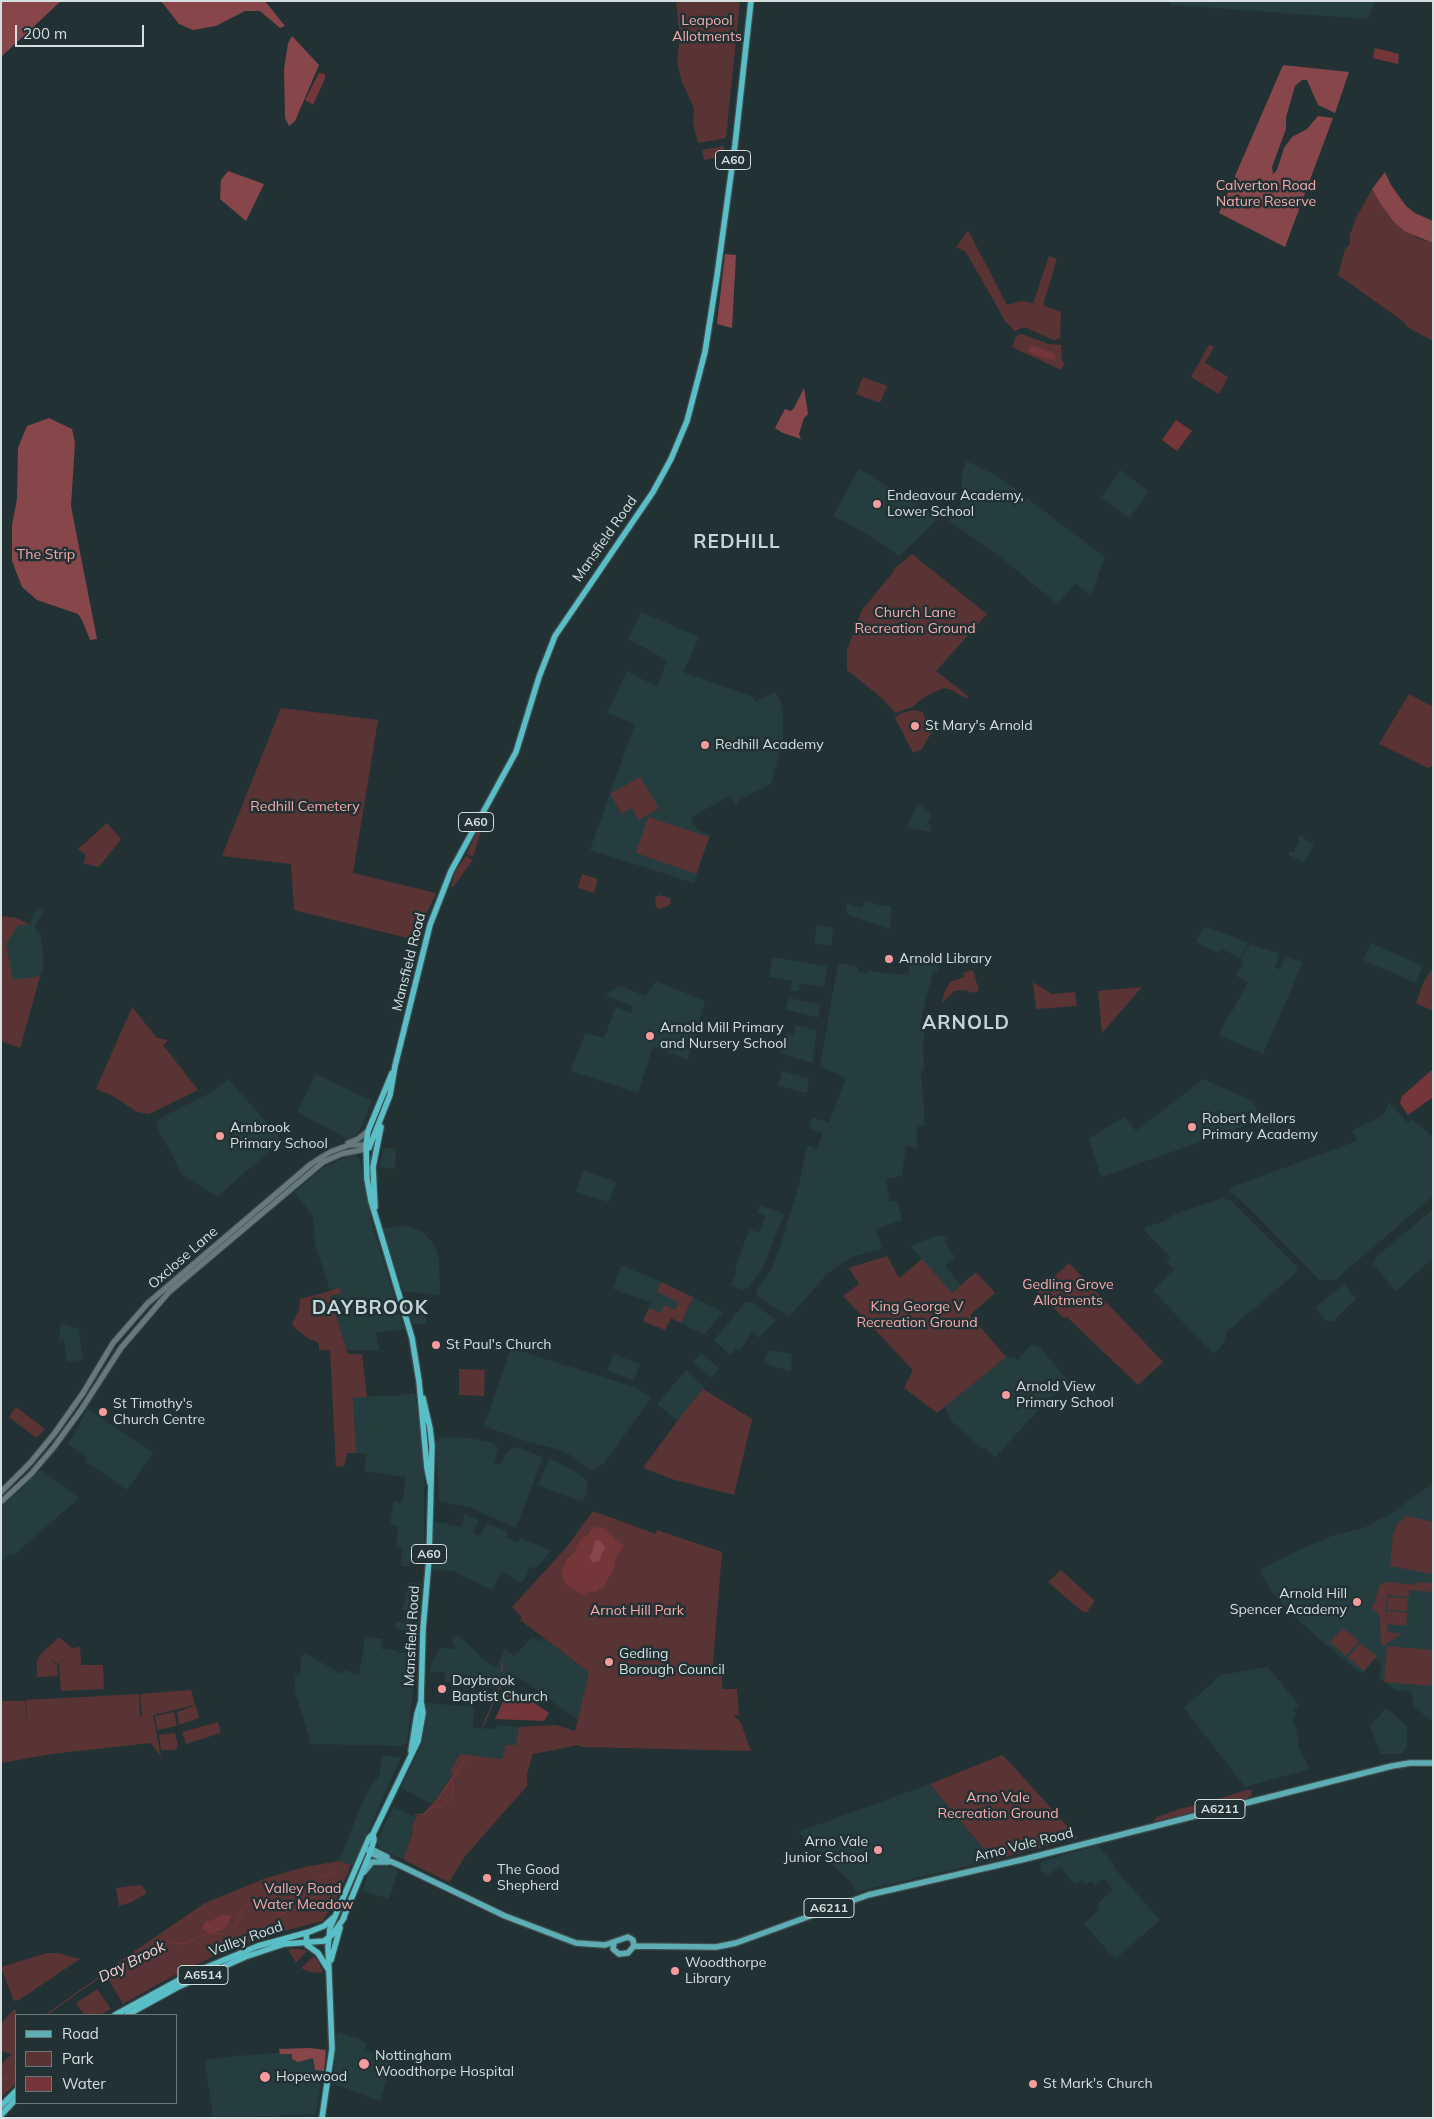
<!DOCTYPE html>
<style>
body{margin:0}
#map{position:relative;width:1434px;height:2119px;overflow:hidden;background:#223234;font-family:Mulish,sans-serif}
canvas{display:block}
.frame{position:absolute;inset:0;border:2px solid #d5dfe0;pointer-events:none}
.legend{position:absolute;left:15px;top:2014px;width:162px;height:90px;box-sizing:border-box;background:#223234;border:1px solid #6a7779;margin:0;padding:6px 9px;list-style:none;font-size:15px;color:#d5dfe0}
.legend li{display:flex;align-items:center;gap:10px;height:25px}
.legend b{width:25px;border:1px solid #6a7779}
.scale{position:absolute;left:15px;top:25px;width:129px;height:22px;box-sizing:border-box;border:2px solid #d5dfe0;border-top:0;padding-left:6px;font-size:15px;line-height:18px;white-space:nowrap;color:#d5dfe0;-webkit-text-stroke:4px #223234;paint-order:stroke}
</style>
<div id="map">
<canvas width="1434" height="2119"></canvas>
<div class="frame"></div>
<ul class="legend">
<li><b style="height:6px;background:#5dadb4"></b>Road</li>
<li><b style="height:14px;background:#5a3335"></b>Park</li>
<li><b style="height:14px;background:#75363a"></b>Water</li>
</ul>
<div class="scale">200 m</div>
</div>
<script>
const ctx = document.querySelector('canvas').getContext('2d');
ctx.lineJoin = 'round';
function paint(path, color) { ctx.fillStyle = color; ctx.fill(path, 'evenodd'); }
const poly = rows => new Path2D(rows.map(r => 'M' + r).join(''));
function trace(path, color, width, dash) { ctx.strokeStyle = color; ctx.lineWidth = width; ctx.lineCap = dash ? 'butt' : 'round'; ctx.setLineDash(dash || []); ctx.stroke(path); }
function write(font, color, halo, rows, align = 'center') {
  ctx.font = font + ' Mulish,sans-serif'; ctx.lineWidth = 5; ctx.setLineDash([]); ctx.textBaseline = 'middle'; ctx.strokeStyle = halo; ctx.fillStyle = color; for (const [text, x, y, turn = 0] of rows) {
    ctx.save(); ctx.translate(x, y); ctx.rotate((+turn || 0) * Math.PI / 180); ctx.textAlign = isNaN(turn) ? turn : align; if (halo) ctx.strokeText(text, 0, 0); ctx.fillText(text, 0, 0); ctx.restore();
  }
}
paint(poly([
 [1170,1,1375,1,1368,19,1170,5],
 [966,461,999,477,1105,557,1091,595,1075,584,1057,604,1002,558,949,521,958,510,962,501,962,473],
 [859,469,939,518,899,556,864,532,833,516],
 [1121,470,1149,492,1129,518,1101,497],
 [641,612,699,637,683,672,753,697,755,702,775,692,780,700,783,713,783,740,771,784,745,797,742,796,737,805,729,796,690,818,697,829,710,835,694,883,590,850,635,724,607,713,627,671,657,687,667,660,628,639],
 [918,804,932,814,928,823,931,824,929,832,907,827],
 [1301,836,1314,845,1303,863,1288,854,1290,851,1293,853,1300,842,1298,838],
 [865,900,881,906,891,906,890,929,847,915,846,903,862,908],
 [37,908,43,911,34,927,41,936,43,955,43,967,20,1048,1,1041,1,916,17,918,29,925],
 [817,925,833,928,831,946,814,943],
 [1207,927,1249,943,1240,958,1222,949,1218,953,1196,942,1203,929],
 [1371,943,1423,966,1416,983,1363,960],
 [1250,944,1278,953,1279,957,1275,967,1280,970,1285,958,1288,957,1303,962,1263,1054,1219,1035,1228,1016,1229,1017,1248,982,1236,976,1243,962,1240,960],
 [772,957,827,966,824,987,800,983,798,991,790,990,792,981,769,977],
 [934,958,939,971,933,972,926,998,920,1026,923,1026,925,1040,923,1040,924,1070,921,1071,925,1125,917,1126,917,1148,906,1146,902,1176,886,1179,890,1202,897,1201,902,1220,876,1229,882,1249,855,1256,839,1265,826,1275,790,1316,787,1316,757,1296,756,1292,771,1269,780,1247,799,1185,807,1145,817,1149,823,1133,810,1128,811,1119,815,1118,829,1123,846,1078,820,1066,838,963,858,967,858,972,866,974,867,971,908,975,909,966,913,963],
 [656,981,705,1001,688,1060,653,1047,638,1093,571,1071,585,1033,604,1038,616,1007,631,1013,633,1006,604,995,621,986,645,996],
 [789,998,821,1005,818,1018,785,1009],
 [796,1025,817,1030,812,1063,780,1053,786,1033,794,1035],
 [782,1071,809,1078,807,1093,778,1085],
 [316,1074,372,1101,360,1129,354,1138,348,1139,297,1112],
 [228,1079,282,1140,217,1197,181,1174,172,1154,159,1133,157,1122,166,1115,210,1093],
 [1203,1079,1253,1101,1267,1140,1263,1141,1256,1122,1101,1177,1089,1139,1124,1117,1136,1131],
 [1389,1103,1408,1123,1412,1119,1433,1137,1433,1196,1335,1280,1319,1280,1246,1205,1230,1192,1229,1188,1357,1141,1352,1131,1383,1115],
 [383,1148,396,1149,395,1169,380,1168],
 [350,1155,356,1155,360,1159,372,1224,404,1329,376,1333,379,1350,347,1350,330,1296,339,1287,330,1290,315,1244,313,1216,294,1192,323,1168],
 [583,1170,616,1182,609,1202,576,1192],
 [1223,1198,1231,1201,1297,1267,1297,1272,1225,1333,1226,1340,1214,1354,1153,1291,1174,1269,1166,1262,1170,1257,1144,1230,1146,1227,1165,1221,1173,1215],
 [760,1205,784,1214,762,1269,750,1286,746,1289,741,1290,731,1285,737,1271,735,1270,741,1251,750,1229,759,1233,766,1216,757,1213],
 [1433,1209,1433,1258,1396,1291,1373,1264,1374,1262,1376,1257],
 [402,1226,412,1227,423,1232,435,1246,439,1258,440,1295,403,1291,383,1228],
 [938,1235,948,1238,944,1242,955,1257,945,1266,961,1285,952,1293,910,1246],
 [621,1265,661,1282,723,1312,704,1335,671,1318,665,1330,643,1321,651,1302,613,1289],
 [1344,1284,1356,1299,1333,1321,1326,1321,1315,1308],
 [746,1302,751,1302,776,1320,759,1338,752,1332,740,1351,735,1349,731,1356,714,1340],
 [408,1308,427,1309,426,1324,413,1324],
 [61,1323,81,1330,79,1332,82,1353,84,1353,81,1360,67,1362,64,1340,59,1341],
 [1033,1344,1036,1347,1038,1345,1069,1382,1061,1386,995,1457,984,1447,982,1449,950,1420,945,1406,1006,1357,1012,1356,1018,1360,1025,1351],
 [511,1348,634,1387,652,1397,604,1463,594,1469,588,1469,570,1455,561,1450,525,1441,484,1426],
 [768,1350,792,1354,791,1372,764,1363],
 [701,1353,719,1368,711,1378,693,1363],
 [613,1354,640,1364,634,1380,607,1371],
 [686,1370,705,1387,677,1421,657,1404],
 [415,1393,420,1423,424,1480,424,1562,409,1562,409,1566,401,1566,402,1547,396,1547,399,1526,390,1524,394,1501,402,1503,406,1477,364,1471,367,1453,356,1453,353,1397,391,1396],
 [88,1409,153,1453,127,1490,85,1461,87,1458,68,1444],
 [442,1437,471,1438,494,1443,498,1449,494,1464,500,1465,508,1451,517,1447,543,1457,516,1528,471,1508,439,1501,436,1442],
 [549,1458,578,1473,587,1480,587,1490,583,1502,538,1485],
 [41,1470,79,1498,14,1555,12,1553,1,1562,1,1507],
 [1433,1483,1433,1718,1430,1720,1414,1706,1412,1692,1395,1690,1379,1678,1382,1665,1374,1659,1362,1674,1319,1639,1290,1612,1273,1593,1259,1570,1293,1553,1332,1536,1366,1527,1395,1511],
 [465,1514,479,1520,473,1533,480,1536,487,1523,508,1532,506,1537,518,1543,521,1538,551,1551,535,1569,530,1566,526,1577,521,1583,502,1572,492,1590,452,1571,433,1570,434,1521,461,1527],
 [410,1582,423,1584,418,1633,395,1628,396,1621,405,1623,406,1611,402,1610],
 [458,1635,483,1659,495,1667,498,1666,505,1648,514,1656,533,1637,539,1642,543,1638,589,1672,578,1720,526,1682,513,1676,506,1686,497,1683,445,1682,445,1673,430,1672,432,1661,440,1648,458,1649,451,1641],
 [365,1637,382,1639,381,1649,397,1650,397,1652,417,1654,407,1743,401,1746,311,1744,295,1691,295,1675,300,1675,301,1657,304,1653,342,1674,345,1670,359,1675],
 [1268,1667,1299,1705,1293,1710,1296,1713,1293,1721,1296,1727,1299,1748,1310,1769,1245,1787,1184,1708,1221,1675],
 [427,1703,474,1707,473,1728,496,1729,496,1725,519,1727,516,1745,503,1759,450,1772,453,1774,432,1804,401,1788,423,1741],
 [1386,1708,1407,1726,1407,1747,1400,1754,1381,1754,1370,1726],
 [382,1756,401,1757,353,1866,339,1861,362,1803,371,1785,379,1776],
 [930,1784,993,1860,855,1892,853,1884,798,1832],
 [393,1807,416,1817,404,1860,381,1849,378,1846,378,1840],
 [1098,1845,1115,1866,1114,1868,1160,1920,1115,1959,1084,1924,1100,1909,1096,1905,1113,1890,1104,1878,1095,1885,1091,1881,1086,1885,1081,1880,1075,1885,1060,1867,1047,1876,1040,1869,1041,1862],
 [379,1866,390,1867,398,1871,389,1899,362,1891,369,1871,373,1867],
 [337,2032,360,2039,360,2041,367,2043,365,2050,393,2059,380,2101,333,2084],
 [326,2050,316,2114,282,2115,273,2118,267,2116,213,2118,205,2060,234,2056]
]), '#253d3f');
paint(poly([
 [676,1,740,1,726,138,698,143,693,123,694,108,682,82,677,62,680,37],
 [724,146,725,156,704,160,702,150],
 [1372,189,1380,203,1417,238,1433,243,1433,341,1407,327,1404,322,1338,275,1345,249,1350,244,1350,235,1356,218],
 [968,230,1007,305,1021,301,1033,303,1049,256,1057,259,1043,305,1061,312,1060,339,1053,340,1024,327,1015,331,1005,321,966,252,956,247],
 [1022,334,1048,344,1061,345,1062,361,1065,363,1061,370,1012,347,1016,336],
 [1209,345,1214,347,1205,363,1228,377,1219,394,1191,377],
 [863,377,887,386,880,403,856,394],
 [912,554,987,614,936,671,963,692,968,697,967,699,952,690,944,688,926,696,912,707,895,713,883,699,847,670,847,650,862,610,894,571,893,570],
 [1409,694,1433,707,1433,766,1428,768,1379,744],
 [281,708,378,720,353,873,436,893,424,919,426,920,420,941,294,910,291,864,222,856],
 [913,710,923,712,923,716,933,724,933,730,921,750,913,753,895,718,899,714],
 [640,777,659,808,639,820,632,808,622,814,610,794],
 [648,817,709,837,696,874,636,853],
 [107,823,121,839,99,867,82,863,85,861,85,854,78,849],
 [479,826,481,831,473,857,467,854],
 [466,856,473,860,454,886,451,887,455,872],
 [582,874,598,879,594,893,578,888],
 [659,895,670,898,671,902,670,905,660,909,656,907,655,898],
 [1,916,17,918,30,925,18,925,6,944,13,980,40,976,20,1048,1,1041],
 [1433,968,1433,1011,1416,1003,1424,981],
 [973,970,979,991,970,993,967,990,954,991,942,1003,944,993,950,982,964,977,963,973],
 [1033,982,1052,994,1075,992,1077,1006,1036,1009],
 [1142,987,1102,1033,1098,991],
 [132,1007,157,1038,168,1040,163,1045,198,1090,149,1114,137,1112,113,1096,96,1089],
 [887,1256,899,1278,922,1259,952,1293,976,1272,995,1293,970,1315,1006,1357,937,1413,904,1388,913,1370,843,1296,859,1284,849,1268],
 [1069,1263,1163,1362,1138,1385,1067,1317,1064,1318,1037,1292],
 [661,1282,693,1297,681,1323,671,1318,665,1330,643,1321,649,1308,660,1313,664,1305,675,1310,679,1303,657,1291],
 [340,1287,341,1293,330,1296,348,1354,362,1354,367,1397,353,1397,356,1453,347,1453,344,1467,336,1466,330,1350,319,1350,319,1344,314,1340,310,1340,293,1326,292,1323,299,1310,300,1299,327,1292],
 [459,1369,485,1370,484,1396,459,1395],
 [703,1389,752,1419,734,1495,675,1480,643,1468,681,1416],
 [16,1407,45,1429,36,1438,9,1417],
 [593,1511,656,1534,657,1530,722,1552,712,1674,722,1675,722,1689,737,1689,739,1716,735,1714,734,1716,741,1723,751,1751,582,1747,579,1745,533,1754,527,1773,527,1786,466,1855,449,1882,404,1860,404,1858,413,1831,411,1830,416,1817,423,1814,437,1798,453,1774,450,1772,460,1754,502,1759,506,1745,516,1745,519,1727,556,1725,575,1731,589,1672,520,1620,522,1618,512,1607,565,1549],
 [1407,1516,1433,1522,1433,1574,1390,1566,1393,1534,1397,1524],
 [1061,1570,1095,1601,1088,1610,1089,1612,1083,1612,1048,1582],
 [1387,1582,1416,1585,1417,1582,1430,1583,1433,1584,1433,1592,1409,1590,1409,1597,1387,1595,1385,1624,1387,1611,1407,1613,1406,1626,1388,1624,1387,1632,1402,1634,1381,1647,1380,1617,1377,1612,1372,1609,1373,1604,1376,1606,1374,1604,1380,1584],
 [1388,1597,1408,1598,1407,1611,1387,1610],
 [1343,1628,1359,1641,1346,1656,1330,1642],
 [59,1637,72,1648,80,1647,81,1665,103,1665,104,1689,61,1691,59,1666,69,1652,59,1665,50,1658,57,1665,58,1676,37,1677,37,1661,41,1654],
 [1360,1643,1377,1656,1364,1671,1348,1658],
 [1387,1646,1433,1650,1433,1686,1384,1682],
 [191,1690,195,1705,153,1715,161,1757,151,1743,51,1754,1,1763,1,1701,25,1701,27,1725,26,1700,139,1694,140,1716,137,1717,142,1716,140,1694],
 [196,1705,199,1718,179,1725,177,1712],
 [174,1712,177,1726,157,1730,155,1716],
 [218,1722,221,1733,186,1744,182,1732],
 [175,1733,178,1746,175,1750,161,1750,159,1735],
 [1002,1755,1013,1766,1078,1838,993,1860,930,1784],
 [1246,1790,1251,1790,1252,1795,1248,1797,1248,1799,1152,1822,1157,1817,1179,1809,1206,1803],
 [339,1861,351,1865,333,1906,322,1921,281,1932,218,1954,169,1978,123,2004,104,1972,205,1903,266,1878,305,1867],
 [141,1885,147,1893,132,1902,119,1906,116,1888],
 [288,1949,299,1949,307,1951,296,1963],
 [47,1953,58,1953,80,1959,19,2000,14,2001,1,1967],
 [314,1956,318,1961,323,1973,310,1972,301,1968],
 [97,1989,111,2009,100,2015,84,2015,76,2003],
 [13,2010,16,2010,16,2083,1,2098,1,2064,12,2054,1,2051,1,2024]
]), '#5a3335');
paint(poly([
 [2,1,61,1,1,57],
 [161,1,265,1,285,26,280,28,260,11,245,11,216,26,193,30,179,24],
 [292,36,319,65,295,121,289,126,285,118,284,69,288,43],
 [1283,65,1349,72,1335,113,1318,105,1307,80,1302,80,1295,86,1286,117,1286,129,1272,167,1273,174,1277,170,1284,148,1292,137,1307,129,1318,116,1333,118,1285,247,1219,213],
 [228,171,264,184,246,221,220,199,221,180],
 [1385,172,1391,185,1406,206,1415,213,1433,221,1433,243,1406,232,1394,222,1380,203,1372,189],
 [725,254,736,255,732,328,717,324],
 [804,388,808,414,804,418,799,434,801,439,783,433,775,428,785,409,791,411,794,408],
 [49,418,72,429,75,443,71,506,97,639,90,640,82,620,78,614,37,600,22,587,12,561,12,525,17,499,18,448,27,426],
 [597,1540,601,1541,606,1549,602,1553,600,1561,593,1563,588,1558,593,1550,594,1541],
 [310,2048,326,2050,324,2071,315,2070,313,2058,298,2062,292,2059,292,2054,280,2054,279,2049]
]), '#874649');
paint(poly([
 [1375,48,1399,54,1398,64,1373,58],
 [319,73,325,74,325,78,313,105,305,100],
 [1031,345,1054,353,1056,358,1052,360,1032,354,1029,350],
 [1176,420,1192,431,1177,451,1162,440],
 [1433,1069,1433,1097,1408,1115,1400,1103,1402,1096],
 [593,1527,603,1528,624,1546,622,1550,616,1556,614,1569,604,1586,596,1592,590,1591,582,1595,565,1584,561,1573,567,1559,575,1552,576,1547,583,1537,589,1534],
 [597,1540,601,1541,606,1549,602,1553,600,1561,593,1563,590,1560,589,1556,593,1550,593,1542],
 [512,1691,524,1696,549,1713,544,1721,495,1719,507,1693],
 [222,1914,232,1916,227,1925,222,1930,215,1933,209,1933,202,1928,206,1921,211,1921]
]), '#75363a');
trace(poly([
 [502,1671,502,1663],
 [483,1726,500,1687,501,1677],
 [430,1808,436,1803,452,1779],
 [415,1815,425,1814,430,1808,440,1806,450,1800,453,1795,452,1779,465,1759],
 [46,2015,98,1978,165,1941,180,1944,187,1943,206,1934,229,1934,237,1923,244,1906,249,1904,281,1914,287,1911,300,1909,307,1900,316,1896,318,1880,322,1876,335,1872],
 [1,2080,14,2075,16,2060]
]), '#75363a', 1);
const secondary = poly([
 [348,1143,358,1139,368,1131],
 [1,1492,30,1463,54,1434,83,1393,113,1343,148,1303,311,1164,330,1152,349,1145,366,1145],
 [1,1502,31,1474,54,1447,81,1410,121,1348,169,1292,323,1162,341,1154,366,1149]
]);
const primary = poly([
 [371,1849,387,1857],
 [368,1850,370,1853,399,1865,505,1916,576,1943,605,1945,628,1937,633,1940,634,1946,628,1953,619,1954,613,1949,614,1943],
 [364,1872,372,1862,388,1862],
 [634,1946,716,1947,736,1943,868,1895,1025,1859,1392,1766,1410,1763,1433,1763]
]);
const trunk = poly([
 [392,1073,368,1131,366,1145,367,1179,371,1201,412,1338,419,1381,427,1468,430,1483],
 [366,1149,369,1148,390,1095,395,1066,430,925,451,871,516,752,539,677,555,636,653,492,671,459,687,421,705,352,717,276,735,145,751,1],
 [375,1207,373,1167,381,1127],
 [411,1751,417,1714,421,1701,423,1629,429,1559,432,1446,430,1428,423,1398],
 [343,1919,370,1853,374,1840,373,1834],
 [306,1933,307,1945,318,1953,328,1969],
 [331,1960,340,1928],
 [115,2015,190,1974,258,1946,309,1932,324,1926,333,1918],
 [127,2015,178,1987,245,1957,284,1944,324,1941,332,1935,344,1918],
 [1,2106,16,2091],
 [1,2115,16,2099],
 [322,2118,332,2049,328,1947,330,1928,369,1838,373,1834,418,1741,423,1713,421,1701]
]);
trace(secondary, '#3f4d4e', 7);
trace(primary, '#3f4d4e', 8);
trace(trunk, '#3f4d4e', 8);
trace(secondary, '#67797b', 5);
trace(primary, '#5dadb4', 5.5);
trace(trunk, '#5abec7', 5.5);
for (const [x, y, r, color] of [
 [877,504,5,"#f59b9e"],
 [915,726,5,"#f59b9e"],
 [705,745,5,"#f59b9e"],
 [889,959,5,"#f59b9e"],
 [650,1036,5,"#f59b9e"],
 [1192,1127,5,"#f59b9e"],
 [220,1136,5,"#f59b9e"],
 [436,1345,5,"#f59b9e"],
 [1006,1395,5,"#f59b9e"],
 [103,1412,5,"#f59b9e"],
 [1357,1602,5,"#f59b9e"],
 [609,1662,5,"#f59b9e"],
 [442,1689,5,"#f59b9e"],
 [878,1850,5,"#f59b9e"],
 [487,1878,5,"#f59b9e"],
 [675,1971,5,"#f59b9e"],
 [364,2064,6,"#f59b9e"],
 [265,2077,6,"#f59b9e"],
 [1033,2084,5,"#f59b9e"]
]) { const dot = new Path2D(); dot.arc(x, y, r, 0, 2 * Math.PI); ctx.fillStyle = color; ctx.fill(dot); trace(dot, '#223234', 2); }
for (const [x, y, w] of [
 [733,160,35],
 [476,822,35],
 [429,1554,35],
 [1220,1809,50],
 [829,1908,50],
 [203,1975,50]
]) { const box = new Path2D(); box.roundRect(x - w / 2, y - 9.5, w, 19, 4); ctx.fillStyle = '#223234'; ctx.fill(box); trace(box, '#d5dfe0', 1); }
write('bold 12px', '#d5dfe0', null, [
 ["A60",733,160],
 ["A60",476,822],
 ["A60",429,1554],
 ["A6211",1220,1809],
 ["A6211",829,1908],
 ["A6514",203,1975]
]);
write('14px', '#f9a9ab', '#223234', [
 ["Leapool",707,21],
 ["Allotments",707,37],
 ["Calverton Road",1266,186],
 ["Nature Reserve",1266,202],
 ["The Strip",46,555],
 ["Church Lane",915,613],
 ["Recreation Ground",915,629],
 ["Redhill Cemetery",305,807],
 ["Gedling Grove",1068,1285],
 ["Allotments",1068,1301],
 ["King George V",917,1307],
 ["Recreation Ground",917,1323],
 ["Arnot Hill Park",637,1611],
 ["Arno Vale",998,1798],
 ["Recreation Ground",998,1814],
 ["Valley Road",303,1889],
 ["Water Meadow",303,1905]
]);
write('14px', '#d5dfe0', '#223234', [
 ["Endeavour Academy,",887,496],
 ["Lower School",887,512],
 ["St Mary's Arnold",925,726],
 ["Redhill Academy",715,745],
 ["Arnold Library",899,959],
 ["Arnold Mill Primary",660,1028],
 ["and Nursery School",660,1044],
 ["Robert Mellors",1202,1119],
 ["Primary Academy",1202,1135],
 ["Arnbrook",230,1128],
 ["Primary School",230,1144],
 ["St Paul's Church",446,1345],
 ["Arnold View",1016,1387],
 ["Primary School",1016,1403],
 ["St Timothy's",113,1404],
 ["Church Centre",113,1420],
 ["Arnold Hill",1347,1594,"right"],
 ["Spencer Academy",1347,1610,"right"],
 ["Gedling",619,1654],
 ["Borough Council",619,1670],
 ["Daybrook",452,1681],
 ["Baptist Church",452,1697],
 ["Arno Vale",868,1842,"right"],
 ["Junior School",868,1858,"right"],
 ["The Good",497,1870],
 ["Shepherd",497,1886],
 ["Woodthorpe",685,1963],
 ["Library",685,1979],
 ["Nottingham",375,2056],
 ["Woodthorpe Hospital",375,2072],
 ["Hopewood",276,2077],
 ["St Mark's Church",1043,2084]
], 'left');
write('14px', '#d5dfe0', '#223234', [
 ["Mansfield Road",605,539,-55],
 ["Mansfield Road",409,962,-76],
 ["Oxclose Lane",183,1258,-41],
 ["Mansfield Road",412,1636,-87],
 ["Arno Vale Road",1024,1845,-14],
 ["Valley Road",246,1939,-20]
]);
write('italic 15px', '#f7cdce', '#223234', [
 ["Day Brook",132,1962,-27]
]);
ctx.letterSpacing = '1px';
write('bold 19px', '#c2d5d7', '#223234', [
 ["REDHILL",737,542],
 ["ARNOLD",966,1023],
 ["DAYBROOK",370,1308]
]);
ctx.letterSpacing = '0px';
</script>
